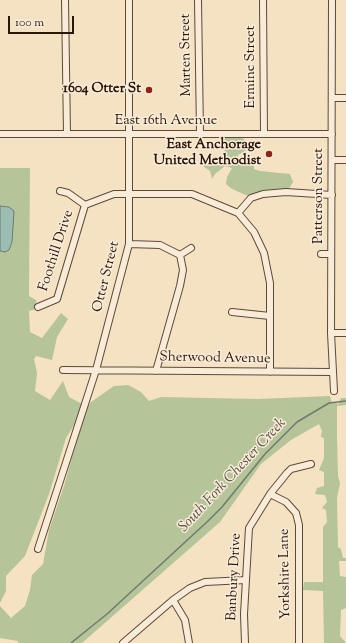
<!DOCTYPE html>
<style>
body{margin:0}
#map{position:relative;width:346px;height:643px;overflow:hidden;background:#f5e2c3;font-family:"Sorts Mill Goudy",serif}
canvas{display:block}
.scale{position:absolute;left:8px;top:16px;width:66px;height:18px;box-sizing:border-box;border:2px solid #2b160a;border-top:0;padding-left:5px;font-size:12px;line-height:14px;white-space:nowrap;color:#2b160a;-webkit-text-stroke:3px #f8ecd8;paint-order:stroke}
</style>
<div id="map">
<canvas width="346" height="643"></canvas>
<div class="scale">100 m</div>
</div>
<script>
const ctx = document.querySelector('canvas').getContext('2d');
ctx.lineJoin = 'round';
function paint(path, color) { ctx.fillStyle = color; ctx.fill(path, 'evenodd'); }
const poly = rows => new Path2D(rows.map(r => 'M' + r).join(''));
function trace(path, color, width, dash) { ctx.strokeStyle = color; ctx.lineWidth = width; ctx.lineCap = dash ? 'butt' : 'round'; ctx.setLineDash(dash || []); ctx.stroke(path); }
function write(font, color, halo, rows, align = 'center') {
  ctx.font = font + ' "Sorts Mill Goudy",serif'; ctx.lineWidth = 3; ctx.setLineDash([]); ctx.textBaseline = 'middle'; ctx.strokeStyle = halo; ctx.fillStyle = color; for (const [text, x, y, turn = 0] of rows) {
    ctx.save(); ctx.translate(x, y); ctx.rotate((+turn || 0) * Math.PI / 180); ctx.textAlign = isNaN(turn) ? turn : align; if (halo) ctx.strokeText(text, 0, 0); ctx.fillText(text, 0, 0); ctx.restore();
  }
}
paint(poly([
 [223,138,242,138,249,143,247,150,238,155,238,160,241,161,247,159,254,166,254,169,260,171,290,174,293,182,289,189,266,190,248,196,232,189,226,184,227,177,232,168,225,166,215,174,212,179,210,171,203,166,204,162,220,164,225,154],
 [0,168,30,168,29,296,36,300,37,309,29,311,30,332,42,338,61,313,68,319,57,337,52,360,36,356,34,359,37,373,35,391,50,400,63,381,69,397,82,404,76,422,66,438,49,494,25,556,6,576,6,591,0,603,0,251,5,252,10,207,0,206],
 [128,385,141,392,149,401,161,397,258,399,330,396,332,403,337,403,338,405,341,398,346,398,346,405,337,406,337,437,338,476,340,483,337,498,338,547,341,549,343,558,346,558,346,561,339,561,340,576,346,577,346,608,341,610,340,636,346,643,324,643,323,591,303,590,304,582,323,582,323,527,327,522,326,510,322,508,327,502,325,495,315,494,317,488,324,486,324,472,319,470,324,458,324,438,321,437,322,431,319,424,291,440,261,464,220,522,82,643,18,643,18,641,0,638,0,606,11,618,25,606,30,590,32,575,43,564,49,530,65,483,84,412,91,402,114,386]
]), '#b5c499');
const water = poly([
 [0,206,9,207,14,211,12,242,9,250,5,252,0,251,0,206]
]);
paint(water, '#9cbeb2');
trace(water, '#6f7b6f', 1);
trace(poly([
 [71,643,107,614,208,521,222,507,265,454,297,422,329,403,346,401]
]), '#6f7b6f', 1.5);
const minor = poly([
 [65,0,67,134],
 [198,0,200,134],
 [263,0,264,134],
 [332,0,331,333,334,391],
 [332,98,346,98],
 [0,134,332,134],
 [332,160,346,160],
 [60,191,68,193,85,205],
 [238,213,251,198,263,194,286,192,332,195],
 [129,244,160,245,180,255,183,270,180,286,156,371],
 [321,254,331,254],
 [180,255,191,248],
 [38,307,57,299,85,205,114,194,192,194,238,213,254,232,264,253,270,283,270,372],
 [232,312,270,316],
 [331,333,346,333],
 [63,370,333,372],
 [270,494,286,502,296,513,299,525,299,643],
 [38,549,96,370,129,244,129,0],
 [173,600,185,620,189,643],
 [123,643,173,600,190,588,205,582,246,580],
 [245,643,244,614,249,528,270,494,287,473,291,469,311,464]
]);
trace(minor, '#5e4938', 8);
trace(minor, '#f8ecd8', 6);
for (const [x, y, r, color] of [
 [149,90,4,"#8f2418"],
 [269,154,4,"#8f2418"]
]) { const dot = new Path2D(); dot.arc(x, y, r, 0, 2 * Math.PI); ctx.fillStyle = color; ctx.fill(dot); trace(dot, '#f8ecd8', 1.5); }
write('14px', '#2b160a', '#f8ecd8', [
 ["Marten Street",187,55,-91],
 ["Ermine Street",252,67,-90],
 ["East 16th Avenue",166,122],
 ["Patterson Street",320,196,-90],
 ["Foothill Drive",57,251,-72],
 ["Otter Street",107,277,-76],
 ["Sherwood Avenue",215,359,1],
 ["Yorkshire Lane",286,574,-91],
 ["Banbury Drive",235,577,-87]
]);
write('bold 14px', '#2b160a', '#f8ecd8', [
 ["1604 Otter St",141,90],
 ["East Anchorage",261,146],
 ["United Methodist",261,162]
], 'right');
write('italic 15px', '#535145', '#f8ecd8', [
 ["South Fork Chester Creek",233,476,-47]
]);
</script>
